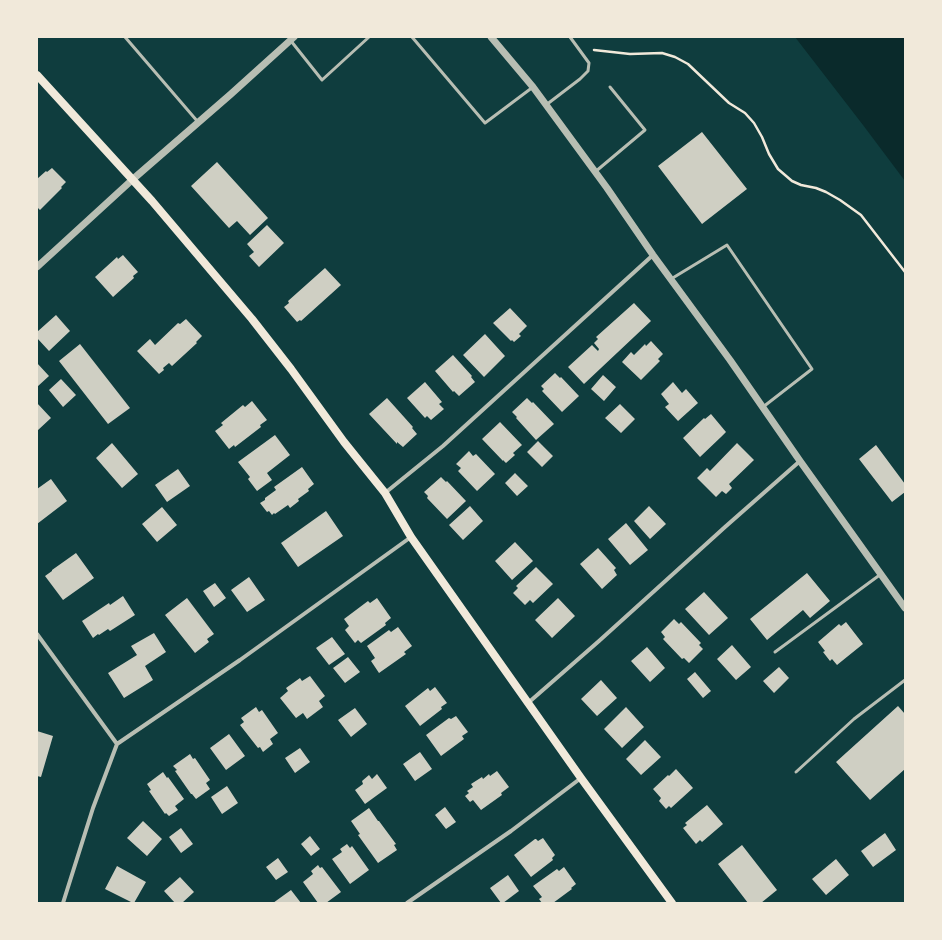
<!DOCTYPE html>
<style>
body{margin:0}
#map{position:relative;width:942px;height:940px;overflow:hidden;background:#0f3d3e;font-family:"DejaVu Sans",sans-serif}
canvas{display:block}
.frame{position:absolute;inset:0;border:38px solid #f1e9da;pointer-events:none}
</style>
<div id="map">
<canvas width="942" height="940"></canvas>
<div class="frame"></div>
</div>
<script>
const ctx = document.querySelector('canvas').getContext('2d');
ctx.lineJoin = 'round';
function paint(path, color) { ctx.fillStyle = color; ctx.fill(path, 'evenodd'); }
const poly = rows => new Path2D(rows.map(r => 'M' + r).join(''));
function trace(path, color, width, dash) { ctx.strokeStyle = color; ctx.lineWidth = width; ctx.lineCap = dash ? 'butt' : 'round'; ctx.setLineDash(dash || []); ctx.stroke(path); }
paint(poly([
 [795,37,905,37,905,181,863,125]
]), '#0a2a2b');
paint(poly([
 [702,132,747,189,702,224,658,166],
 [217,162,268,218,250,235,237,221,229,228,191,186],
 [52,168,66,182,61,187,62,188,40,210,37,207,37,179,46,171,47,172],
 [267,225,284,243,259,267,249,256,254,252,247,244],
 [123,255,138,272,133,276,134,278,113,297,95,277,117,257,118,259],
 [325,268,341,285,301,321,300,320,297,322,284,307,289,303,288,301],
 [634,303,651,321,584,384,568,367,592,345,598,351,599,349,594,343,598,339,596,337],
 [510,308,527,326,519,334,521,336,514,342,512,340,511,341,493,323],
 [56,315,70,331,49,351,37,338,37,332],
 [186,319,202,336,196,342,197,343,172,366,169,363,163,368,164,370,159,374,137,351,150,339,155,345,178,323,180,324],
 [485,334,505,356,484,377,463,355],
 [651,341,663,354,658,359,660,361,641,380,622,362,631,352,634,355,645,344,646,346],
 [80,344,130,408,108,424,59,361],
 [453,355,472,376,471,377,475,382,459,396,454,391,453,392,435,371],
 [37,363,49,376,37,387],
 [555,373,560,378,561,377,579,396,562,412,542,391,544,389,541,386],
 [603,375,616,387,604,401,591,389],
 [61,379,76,395,63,407,49,390],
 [425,382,442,402,439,404,444,409,431,420,427,416,425,418,407,398],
 [673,382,682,393,686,389,698,403,678,421,665,407,669,404,661,394],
 [387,398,413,427,412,428,417,434,403,447,397,442,397,444,369,414],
 [527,398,532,403,533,402,554,424,536,440,516,418,517,417,512,412],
 [252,401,267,420,260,425,261,427,235,447,234,445,229,449,215,431,223,425,221,423,243,405,245,407],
 [37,403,51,418,37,431],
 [620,404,635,419,621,433,605,418],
 [711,414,726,432,721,437,700,457,683,438,704,418,705,419],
 [500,422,522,445,513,453,515,455,506,463,503,460,503,461,482,439],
 [275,435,290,455,267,473,272,480,257,491,248,479,250,477,238,462],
 [538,441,553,456,542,467,527,452],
 [112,443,138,474,122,488,96,458],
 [737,443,754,460,729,484,732,488,726,494,722,491,716,497,697,478,707,468,710,471],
 [876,445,905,484,905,492,892,502,859,459],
 [469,451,473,456,476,454,495,474,477,491,458,471,461,468,456,464],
 [302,467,314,484,308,489,309,491,298,499,299,501,290,508,288,505,275,514,274,513,272,515,269,511,267,512,260,503,265,500,265,498,276,490,274,487],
 [178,469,190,486,167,502,155,485],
 [515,473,528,486,517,496,505,483],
 [441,477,446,482,447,481,466,501,447,519,427,498,428,496,424,492],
 [51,479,67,501,37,524,37,489],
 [470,506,483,521,463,540,449,525],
 [649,506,666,524,650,539,634,521],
 [162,507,177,525,157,542,142,524],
 [326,511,343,536,298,567,281,543],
 [626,523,648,550,630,565,608,539],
 [515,542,533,561,512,580,495,561],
 [598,548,616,568,614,570,617,575,602,589,580,564],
 [76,553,94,578,63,600,45,576,52,571,52,570],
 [536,567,553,584,533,603,530,600,525,605,513,593,518,588,516,586],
 [807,573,830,601,810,618,803,610,767,640,750,619],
 [249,577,265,600,247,612,231,590],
 [215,583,226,598,214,607,203,591],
 [704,592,728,618,709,635,685,609],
 [123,596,135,615,110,631,108,629,99,635,98,634,93,638,82,621,109,603,110,605],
 [187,598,214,634,207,639,209,642,195,653,165,615],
 [377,598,391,618,385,623,386,625,361,643,358,640,355,643,345,630,349,626,344,619,368,601,370,603],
 [558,598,575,616,552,638,535,620],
 [674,619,679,624,681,622,701,643,699,645,703,649,689,663,684,658,682,659,663,639,665,637,661,632],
 [846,622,863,644,837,665,832,659,830,661,823,652,825,651,818,642,839,624,841,626],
 [398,627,412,646,404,652,406,654,379,673,371,661,375,658,367,646,389,630,391,632],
 [154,633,166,652,145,666,153,680,124,698,108,673,137,655,131,646],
 [332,637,345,654,329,665,316,648],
 [732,645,751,667,736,680,717,659],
 [647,647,665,668,650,682,631,661],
 [348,657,360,672,345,683,333,668],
 [779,667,789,678,774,693,763,681],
 [695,672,711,691,703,698,687,679],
 [310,676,325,696,319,701,323,707,307,719,303,713,296,718,280,698,288,691,286,688,300,678,302,681],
 [601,680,617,698,597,716,581,699],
 [435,687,447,703,441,707,442,709,420,726,405,706,428,688,430,691],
 [898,706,905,714,905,769,870,800,836,762],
 [256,707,259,712,262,710,278,733,270,739,273,744,263,752,260,747,258,748,240,725,244,722,241,718],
 [626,707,644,727,622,748,604,729],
 [355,708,367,724,351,737,338,720],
 [456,716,468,732,462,736,464,739,441,756,426,735,449,718,451,719],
 [37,731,53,736,41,777,37,776],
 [229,734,245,756,226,770,210,748],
 [645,740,661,757,641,775,626,759],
 [300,748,310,762,295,773,285,758],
 [420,752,432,769,415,781,403,764],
 [190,754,193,759,195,758,210,780,206,783,210,789,196,799,192,794,191,794,175,771,177,770,173,766],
 [676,769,693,788,671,808,669,806,666,809,659,801,661,798,653,789,668,775,669,776],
 [497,771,509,787,501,793,502,795,481,810,473,800,470,802,465,796,469,793,467,791,473,787,471,784,482,777,483,779,489,774,490,776],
 [163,772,167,778,168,777,184,799,175,806,178,810,169,816,166,813,165,814,149,791,151,790,147,784],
 [377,774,387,788,365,804,355,790,363,784,362,781,369,775,372,779],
 [227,786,238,803,222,814,211,797],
 [707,805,723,824,702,842,700,840,696,844,683,828,687,825,685,823],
 [445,807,456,822,446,829,435,815],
 [369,808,378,821,379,821,396,844,394,845,397,850,378,863,358,835,360,834,351,821],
 [143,821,162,839,147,856,127,838],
 [181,828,193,844,181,853,169,837],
 [885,833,896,850,873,867,861,851],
 [310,836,320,849,311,856,301,844],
 [543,838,555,855,552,858,553,860,531,877,514,855,535,839,536,839,538,841],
 [347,844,350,848,352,846,369,870,350,884,332,859,342,852,340,849],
 [742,845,777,890,761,903,748,903,718,864],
 [278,858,288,872,276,880,266,867],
 [836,859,849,875,826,895,812,879],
 [318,865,320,868,322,867,341,892,326,903,318,903,303,882,313,874,311,871],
 [117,866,146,882,134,903,133,903,105,889],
 [564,867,576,884,571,888,572,889,553,903,542,903,539,899,542,897,533,886,557,869,559,871],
 [508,875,519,891,503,903,501,903,490,888],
 [180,877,194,892,182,903,175,903,164,891],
 [291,890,301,903,273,903]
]), '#cfcfc3');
trace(poly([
 [594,50,630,54,662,53,675,57,688,64,729,103,745,113,754,123,762,137,769,154,778,169,792,181,801,185,816,188,826,192,840,200,861,215,905,272]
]), '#f1e9da', 2.5);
trace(poly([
 [125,37,198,122],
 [412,37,485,123,533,87],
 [291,41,322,80,369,37],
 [546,105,580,79,588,71,589,63,570,37],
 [595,172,645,130,610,87],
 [671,279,727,245,812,369,763,407],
 [775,652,881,574],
 [796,772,854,719,905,680]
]), '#b8beb3', 3);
trace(poly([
 [385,493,443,446,653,255],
 [37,634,117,744],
 [528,703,599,641,725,527,800,461],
 [63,903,93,808,117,744,240,660,411,537],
 [407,903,511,831,581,778]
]), '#b8beb3', 4);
trace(poly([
 [491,37,533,87,607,188,653,255,730,360,800,461,905,608],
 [37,267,132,180,231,94,294,37]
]), '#b8beb3', 7);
trace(poly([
 [37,75,152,201,252,319,291,369,344,442,385,493,411,537,581,778,672,903]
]), '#f1e9da', 8);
</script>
